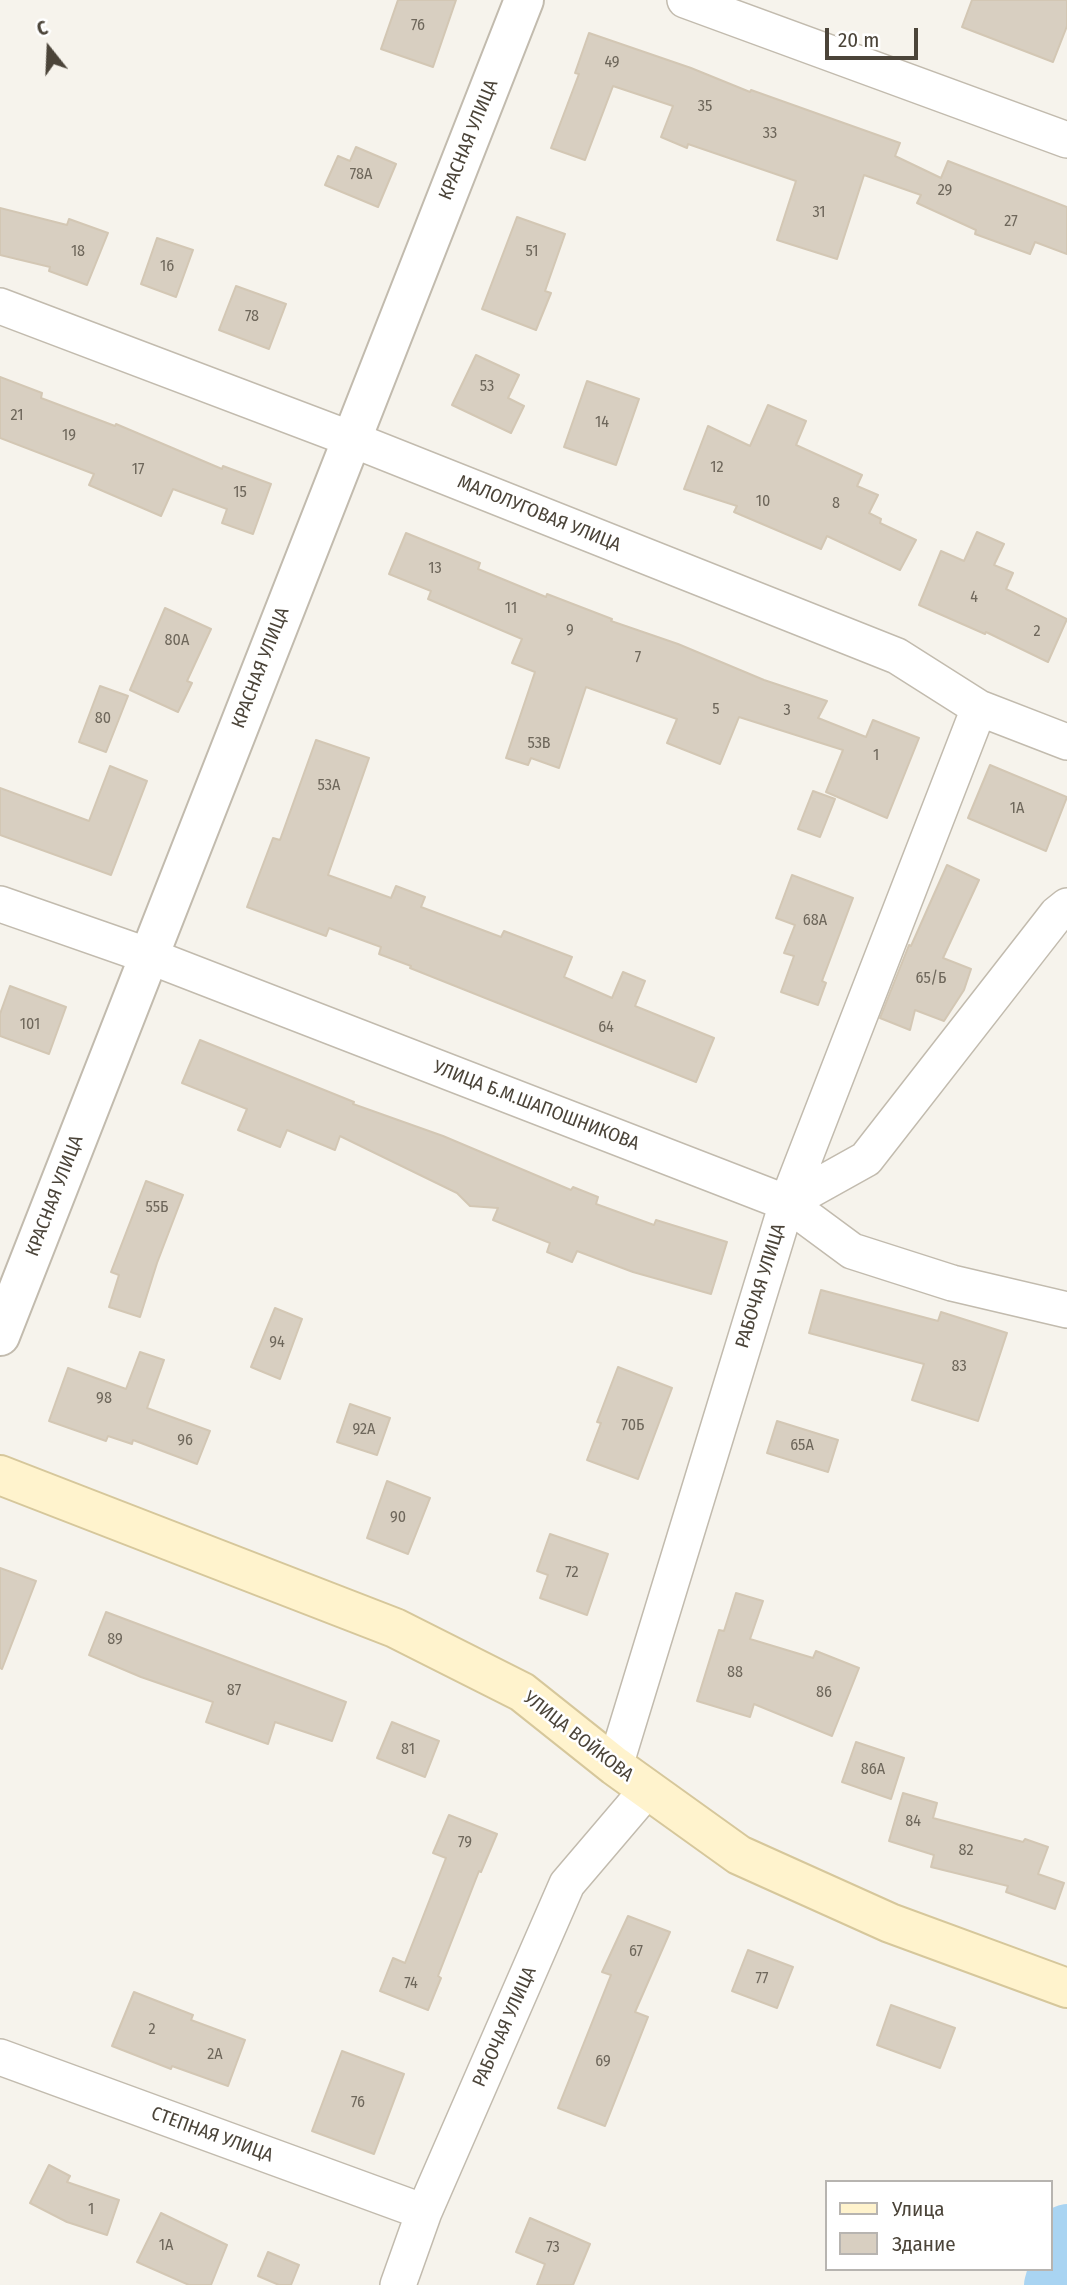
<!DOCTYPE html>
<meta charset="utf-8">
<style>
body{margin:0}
#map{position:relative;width:1067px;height:2285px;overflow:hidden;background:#f6f3ec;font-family:"Fira Sans Condensed",sans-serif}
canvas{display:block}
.legend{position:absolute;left:825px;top:2180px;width:228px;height:91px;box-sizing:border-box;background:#fff;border:2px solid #b7b4b0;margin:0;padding:9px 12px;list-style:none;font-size:21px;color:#4b4439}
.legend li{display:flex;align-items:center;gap:14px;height:35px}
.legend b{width:35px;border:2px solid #b7b4b0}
.north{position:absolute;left:14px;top:14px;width:70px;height:70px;-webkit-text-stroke:5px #fff;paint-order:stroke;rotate:342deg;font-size:19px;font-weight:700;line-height:28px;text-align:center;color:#4b4439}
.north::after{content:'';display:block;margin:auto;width:24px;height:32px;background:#4b4439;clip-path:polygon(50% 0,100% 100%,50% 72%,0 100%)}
.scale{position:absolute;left:825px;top:28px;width:93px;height:32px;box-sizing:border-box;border:4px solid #4b4439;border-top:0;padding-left:9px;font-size:21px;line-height:24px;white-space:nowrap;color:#4b4439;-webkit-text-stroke:5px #fff;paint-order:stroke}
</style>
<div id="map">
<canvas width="1067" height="2285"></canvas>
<ul class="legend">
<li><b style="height:9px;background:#fff3cd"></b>Улица</li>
<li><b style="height:19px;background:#d8cfc1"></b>Здание</li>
</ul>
<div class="north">С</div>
<div class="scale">20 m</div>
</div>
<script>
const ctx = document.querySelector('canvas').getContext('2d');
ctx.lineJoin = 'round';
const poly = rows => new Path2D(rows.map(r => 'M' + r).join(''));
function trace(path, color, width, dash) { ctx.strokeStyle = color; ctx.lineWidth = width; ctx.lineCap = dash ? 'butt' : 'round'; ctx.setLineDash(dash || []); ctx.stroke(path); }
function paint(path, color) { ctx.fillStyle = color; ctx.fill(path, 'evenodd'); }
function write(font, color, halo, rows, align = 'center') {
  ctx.font = font + ' "Fira Sans Condensed",sans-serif'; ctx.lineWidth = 5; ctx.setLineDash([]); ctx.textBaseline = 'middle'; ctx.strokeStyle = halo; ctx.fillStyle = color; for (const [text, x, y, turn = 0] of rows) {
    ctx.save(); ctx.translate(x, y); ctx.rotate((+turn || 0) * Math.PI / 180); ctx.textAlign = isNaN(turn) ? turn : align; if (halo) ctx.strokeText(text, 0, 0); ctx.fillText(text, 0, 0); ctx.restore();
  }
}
trace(poly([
 [1052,2285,1067,2232]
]), '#a9d4f2', 56);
const building = poly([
 [398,0,456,0,433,67,381,49,398,0],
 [972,0,1067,0,1067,26,1053,62,962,27,972,0],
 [589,33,691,68,750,92,751,90,900,143,895,156,941,178,948,161,1067,207,1067,254,1035,242,1030,254,975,234,976,230,917,203,921,195,864,175,837,259,777,240,796,181,688,144,687,148,661,137,673,106,613,86,585,160,551,148,579,74,575,73,589,33],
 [356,147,396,164,378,207,325,185,338,156,350,161,356,147],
 [0,208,67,225,69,219,108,233,87,285,49,271,50,267,0,255,0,208],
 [517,217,565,234,545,291,551,293,536,330,482,309,517,217],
 [157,238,193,250,176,297,141,284,157,238],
 [236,286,286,304,269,349,219,330,236,286],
 [476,355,519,375,508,398,524,406,511,433,452,405,476,355],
 [0,377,42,393,41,398,115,426,116,424,222,469,223,466,271,484,253,534,222,523,227,509,173,489,161,516,89,485,94,474,0,438,0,377],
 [587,381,639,399,616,465,564,447,587,381],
 [768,405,806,421,796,445,862,475,857,486,878,495,869,513,881,519,880,523,916,540,900,570,827,536,821,549,734,512,737,506,684,489,708,426,750,446,768,405],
 [977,532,1004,544,994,565,1013,573,1006,589,1067,619,1048,662,986,632,985,634,919,605,941,551,964,561,977,532],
 [406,533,480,563,478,569,546,597,547,594,612,619,611,621,678,644,764,680,827,701,818,718,866,737,873,720,919,738,887,818,826,792,843,750,739,717,720,764,667,743,677,719,586,687,559,768,531,758,528,765,506,758,535,672,512,663,522,639,428,599,431,591,389,574,406,533],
 [165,608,211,629,187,681,192,683,178,712,130,690,165,608],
 [100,686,128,696,106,752,79,742,100,686],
 [316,740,369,758,328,875,391,898,396,886,425,897,421,907,501,937,504,931,572,957,564,977,612,998,623,972,645,981,635,1006,714,1038,696,1082,410,968,411,966,379,954,381,947,329,928,326,936,247,907,273,838,280,840,316,740],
 [990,765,1067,797,1046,851,968,818,990,765],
 [110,766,147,781,111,875,0,835,0,788,89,821,110,766],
 [813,791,835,799,820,837,798,829,813,791],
 [947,865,979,880,943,958,971,969,964,990,944,1021,915,1010,910,1030,880,1018,909,945,911,946,947,865],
 [792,875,853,898,822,981,826,983,818,1005,781,992,794,956,784,953,795,925,776,918,792,875],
 [10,986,66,1007,49,1054,0,1036,0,1014,10,986],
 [200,1040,354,1102,353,1104,443,1136,571,1190,573,1187,598,1197,596,1204,654,1225,656,1220,727,1242,711,1294,633,1272,577,1251,572,1262,547,1252,550,1243,493,1220,498,1208,470,1206,457,1193,340,1136,335,1150,287,1130,280,1147,238,1130,247,1109,182,1083,200,1040],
 [146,1181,183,1195,157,1263,140,1317,109,1307,119,1275,111,1272,146,1181],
 [821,1290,938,1321,941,1312,1007,1333,978,1421,912,1400,924,1364,809,1333,821,1290],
 [275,1308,302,1319,280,1379,251,1367,275,1308],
 [140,1352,164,1360,147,1408,210,1431,197,1464,133,1440,132,1444,108,1436,106,1441,49,1421,68,1368,126,1389,140,1352],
 [618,1367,672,1388,638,1479,587,1460,601,1423,597,1422,618,1367],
 [350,1404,390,1418,377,1455,337,1442,350,1404],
 [777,1421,838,1440,828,1472,767,1453,777,1421],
 [387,1481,430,1498,408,1554,367,1538,387,1481],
 [550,1534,608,1554,587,1615,540,1598,548,1575,537,1571,550,1534],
 [0,1568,36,1581,2,1669,0,1668,0,1568],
 [736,1593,763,1601,750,1639,813,1658,816,1651,859,1668,832,1736,754,1704,750,1717,697,1701,719,1630,724,1631,736,1593],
 [106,1612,346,1702,332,1741,275,1722,268,1744,206,1722,213,1702,141,1677,89,1655,106,1612],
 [392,1722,439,1741,425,1777,377,1758,392,1722],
 [856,1742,904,1758,891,1799,842,1782,856,1742],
 [903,1793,937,1803,933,1818,1023,1842,1025,1839,1048,1847,1038,1874,1064,1883,1055,1909,1006,1892,1008,1886,931,1867,934,1855,889,1841,903,1793],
 [449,1815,497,1834,481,1872,479,1871,438,1976,441,1978,428,2010,380,1991,393,1958,405,1963,446,1858,433,1853,449,1815],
 [628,1916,670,1932,635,2012,648,2017,605,2126,558,2108,611,1975,602,1972,628,1916],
 [748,1950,793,1967,777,2008,732,1991,748,1950],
 [134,1992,193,2015,191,2020,245,2040,228,2086,172,2066,171,2069,112,2046,134,1992],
 [891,2005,955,2028,940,2068,877,2045,891,2005],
 [342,2051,404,2074,374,2154,312,2131,342,2051],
 [49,2165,70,2176,67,2182,119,2200,107,2235,67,2222,30,2203,49,2165],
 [161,2213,227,2245,211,2285,189,2285,137,2262,161,2213],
 [530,2218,590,2244,573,2285,537,2285,545,2264,516,2252,530,2218],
 [268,2252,299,2265,291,2285,279,2285,258,2276,268,2252]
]);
paint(building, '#d8cfc1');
trace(building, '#d3c7b4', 2);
const minor = poly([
 [685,0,1067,140],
 [0,306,351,439,897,656,979,708,1067,742],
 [0,904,149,956,787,1203,852,1251,952,1283,1067,1310],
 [787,1203,979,708],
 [615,1766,787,1203,866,1159,1057,914,1067,906],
 [0,2057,424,2212],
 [398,2285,424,2212,567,1884,647,1790]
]);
const tertiary = poly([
 [0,1336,524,0]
]);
const secondary = poly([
 [0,1475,395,1628,522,1692,615,1766,739,1855,890,1923,1067,1988]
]);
trace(minor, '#c2bbae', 38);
trace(tertiary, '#c2bbae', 42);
trace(secondary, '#d6c79b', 42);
trace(minor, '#fff', 35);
trace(tertiary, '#fff', 38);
trace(secondary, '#fff3cd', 38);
write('16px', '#6e675b', null, [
 ["76",418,26],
 ["49",612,63],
 ["35",705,107],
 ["33",770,134],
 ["78А",361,175],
 ["29",945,191],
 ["31",819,213],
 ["27",1011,222],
 ["18",78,252],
 ["51",532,252],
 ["16",167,267],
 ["78",252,317],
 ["53",487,387],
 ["21",17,416],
 ["14",602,423],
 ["19",69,436],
 ["12",717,468],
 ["17",138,470],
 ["15",240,493],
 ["10",763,502],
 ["8",836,504],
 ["13",435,569],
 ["4",974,598],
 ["11",511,609],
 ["9",570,631],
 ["2",1037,632],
 ["80А",177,641],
 ["7",638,658],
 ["5",716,710],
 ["3",787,711],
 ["80",103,719],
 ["53В",539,744],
 ["1",876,756],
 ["53А",329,786],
 ["1А",1017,809],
 ["68А",815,921],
 ["65/Б",931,979],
 ["101",30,1025],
 ["64",606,1028],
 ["55Б",157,1208],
 ["94",277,1343],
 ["83",959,1367],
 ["98",104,1399],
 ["70Б",633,1426],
 ["92А",364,1430],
 ["96",185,1441],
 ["65А",802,1446],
 ["90",398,1518],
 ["72",572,1573],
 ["89",115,1640],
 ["88",735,1673],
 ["87",234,1691],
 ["86",824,1693],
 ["81",408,1750],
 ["86А",873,1770],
 ["84",913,1822],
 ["79",465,1843],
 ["82",966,1851],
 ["67",636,1952],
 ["77",762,1979],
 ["74",411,1984],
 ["2",152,2030],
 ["2А",215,2055],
 ["69",603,2062],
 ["76",358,2103],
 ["1",91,2210],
 ["1А",166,2246],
 ["73",553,2248]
]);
write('19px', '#4b4439', '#fff', [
 ["КРАСНАЯ УЛИЦА",469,140,-68],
 ["МАЛОЛУГОВАЯ УЛИЦА",539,514,22],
 ["КРАСНАЯ УЛИЦА",261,668,-69],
 ["УЛИЦА Б.М.ШАПОШНИКОВА",536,1106,21],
 ["КРАСНАЯ УЛИЦА",55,1196,-69],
 ["РАБОЧАЯ УЛИЦА",761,1286,-73],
 ["УЛИЦА ВОЙКОВА",578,1737,38],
 ["РАБОЧАЯ УЛИЦА",505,2027,-66],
 ["СТЕПНАЯ УЛИЦА",212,2135,20]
]);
</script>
